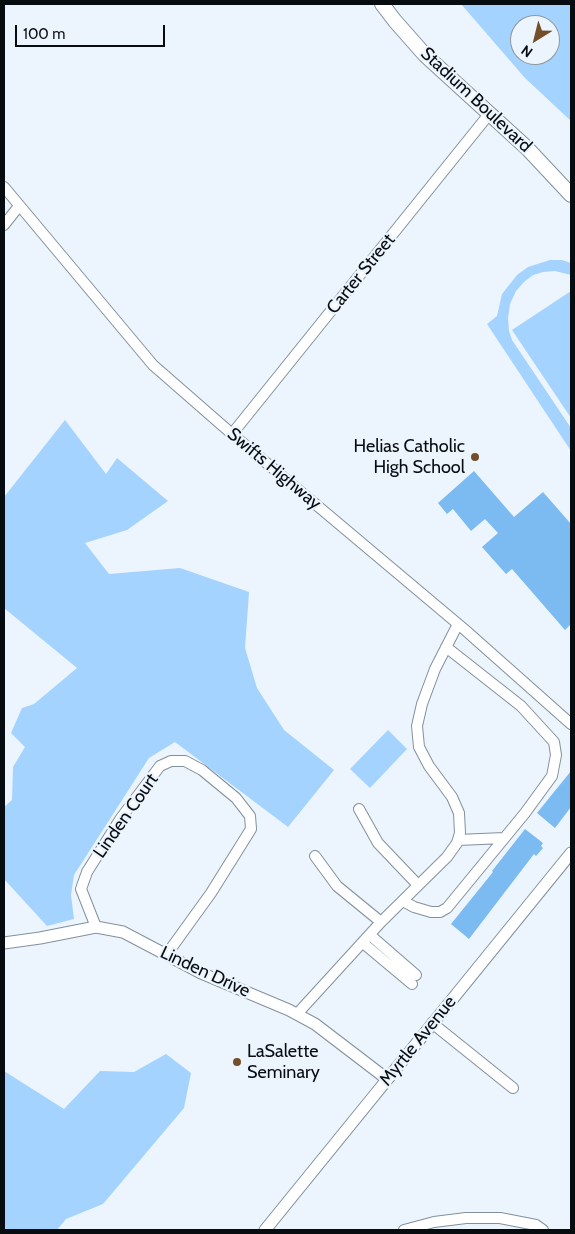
<!DOCTYPE html>
<style>
body{margin:0}
#map{position:relative;width:575px;height:1234px;overflow:hidden;background:#ecf5fd;font-family:Cabin,sans-serif}
canvas{display:block}
.frame{position:absolute;inset:0;border:5px solid #070c10;pointer-events:none}
.north{position:absolute;left:510px;top:15px;width:50px;height:50px;box-sizing:border-box;background:#ecf5fd;border:1px solid #90989e;border-radius:50%;rotate:216deg;font-size:14px;font-weight:700;line-height:20px;text-align:center;color:#070c10}
.north::after{content:'';display:block;margin:auto;width:18px;height:22px;background:#734f29;clip-path:polygon(50% 0,100% 100%,50% 72%,0 100%)}
.scale{position:absolute;left:15px;top:25px;width:150px;height:22px;box-sizing:border-box;border:2px solid #070c10;border-top:0;padding-left:6px;font-size:15px;line-height:18px;white-space:nowrap;color:#070c10;-webkit-text-stroke:4px #ecf5fd;paint-order:stroke}
</style>
<div id="map">
<canvas width="575" height="1234"></canvas>
<div class="frame"></div>
<div class="north">N</div>
<div class="scale">100 m</div>
</div>
<script>
const ctx = document.querySelector('canvas').getContext('2d');
ctx.lineJoin = 'round';
function paint(path, color) { ctx.fillStyle = color; ctx.fill(path, 'evenodd'); }
const poly = rows => new Path2D(rows.map(r => 'M' + r).join(''));
function trace(path, color, width, dash) { ctx.strokeStyle = color; ctx.lineWidth = width; ctx.lineCap = dash ? 'butt' : 'round'; ctx.setLineDash(dash || []); ctx.stroke(path); }
function write(font, color, halo, rows, align = 'center') {
  ctx.font = font + ' Cabin,sans-serif'; ctx.lineWidth = 4.5; ctx.setLineDash([]); ctx.textBaseline = 'middle'; ctx.strokeStyle = halo; ctx.fillStyle = color; for (const [text, x, y, turn = 0] of rows) {
    ctx.save(); ctx.translate(x, y); ctx.rotate((+turn || 0) * Math.PI / 180); ctx.textAlign = isNaN(turn) ? turn : align; if (halo) ctx.strokeText(text, 0, 0); ctx.fillText(text, 0, 0); ctx.restore();
  }
}
paint(poly([
 [461,4,571,4,571,121,525,78],
 [520,25,550,25,550,55,520,55],
 [550,260,562,260,571,263,571,275,555,271,543,272,533,275,524,282,516,291,510,304,508,318,509,331,512,340,571,428,571,451,487,324,497,316,502,294,517,275,528,267],
 [571,291,571,418,512,330],
 [65,420,106,474,117,458,168,501,127,530,85,543,109,574,180,568,249,592,245,648,257,688,284,730,334,770,288,827,175,742,149,758,74,875,71,895,74,919,47,926,4,879,4,807,12,800,13,767,25,747,11,733,22,708,34,704,77,668,4,608,4,497],
 [388,730,407,749,370,788,350,769],
 [166,1054,191,1073,184,1108,103,1204,66,1219,57,1230,4,1230,4,1071,64,1109,100,1071,134,1072]
]), '#a3d3fe');
paint(poly([
 [474,471,514,517,543,492,571,524,571,624,565,630,512,569,506,574,482,547,498,533,485,519,471,531,453,509,447,514,438,503],
 [571,771,571,807,555,828,537,813],
 [525,829,543,843,541,846,543,848,536,856,534,854,469,939,451,924,493,872,492,871]
]), '#7bbbf2');
const minor = poly([
 [4,187,153,365,232,434,464,629,571,724],
 [4,225,19,206],
 [232,434,490,113],
 [359,809,378,843,418,885],
 [458,840,504,838],
 [315,856,337,886,381,922],
 [403,901,414,907,431,912,440,912,447,908,525,813,552,776,556,755,554,742,521,706,446,647],
 [96,927,81,889,87,872,121,818,160,766,171,761,185,761,202,770,236,798,250,816,251,829,211,893,167,954],
 [370,935,416,975],
 [363,943,412,984],
 [297,1014,381,922,447,857,457,843,460,833,459,813,452,797,429,766,419,747,417,726,422,704,435,669,458,624],
 [432,1023,513,1088],
 [404,1230,434,1222,466,1218,500,1218,536,1225,543,1230]
]);
const tertiary = poly([
 [4,943,40,938,96,927,123,932,201,973,289,1010,315,1024,387,1079],
 [265,1230,571,853]
]);
const secondary = poly([
 [382,4,395,21,425,55,527,148,571,195]
]);
trace(minor, '#82909d', 12);
trace(tertiary, '#82909d', 13);
trace(secondary, '#82909d', 16);
trace(minor, '#fff', 10);
trace(tertiary, '#fff', 11);
trace(secondary, '#fff', 14);
for (const [x, y, r, color] of [
 [475,457,5,"#734f29"],
 [237,1062,5,"#734f29"]
]) { const dot = new Path2D(); dot.arc(x, y, r, 0, 2 * Math.PI); ctx.fillStyle = color; ctx.fill(dot); trace(dot, '#ecf5fd', 2); }
write('18px', '#070c10', '#ecf5fd', [
 ["Stadium Boulevard",476,100,43],
 ["Carter Street",361,274,-51],
 ["Swifts Highway",274,469,40],
 ["Linden Court",126,816,-55],
 ["Linden Drive",205,972,25],
 ["Myrtle Avenue",418,1041,-51]
]);
write('18px', '#070c10', '#ecf5fd', [
 ["Helias Catholic",465,447],
 ["High School",465,468],
 ["LaSalette",247,1052,"left"],
 ["Seminary",247,1073,"left"]
], 'right');
</script>
